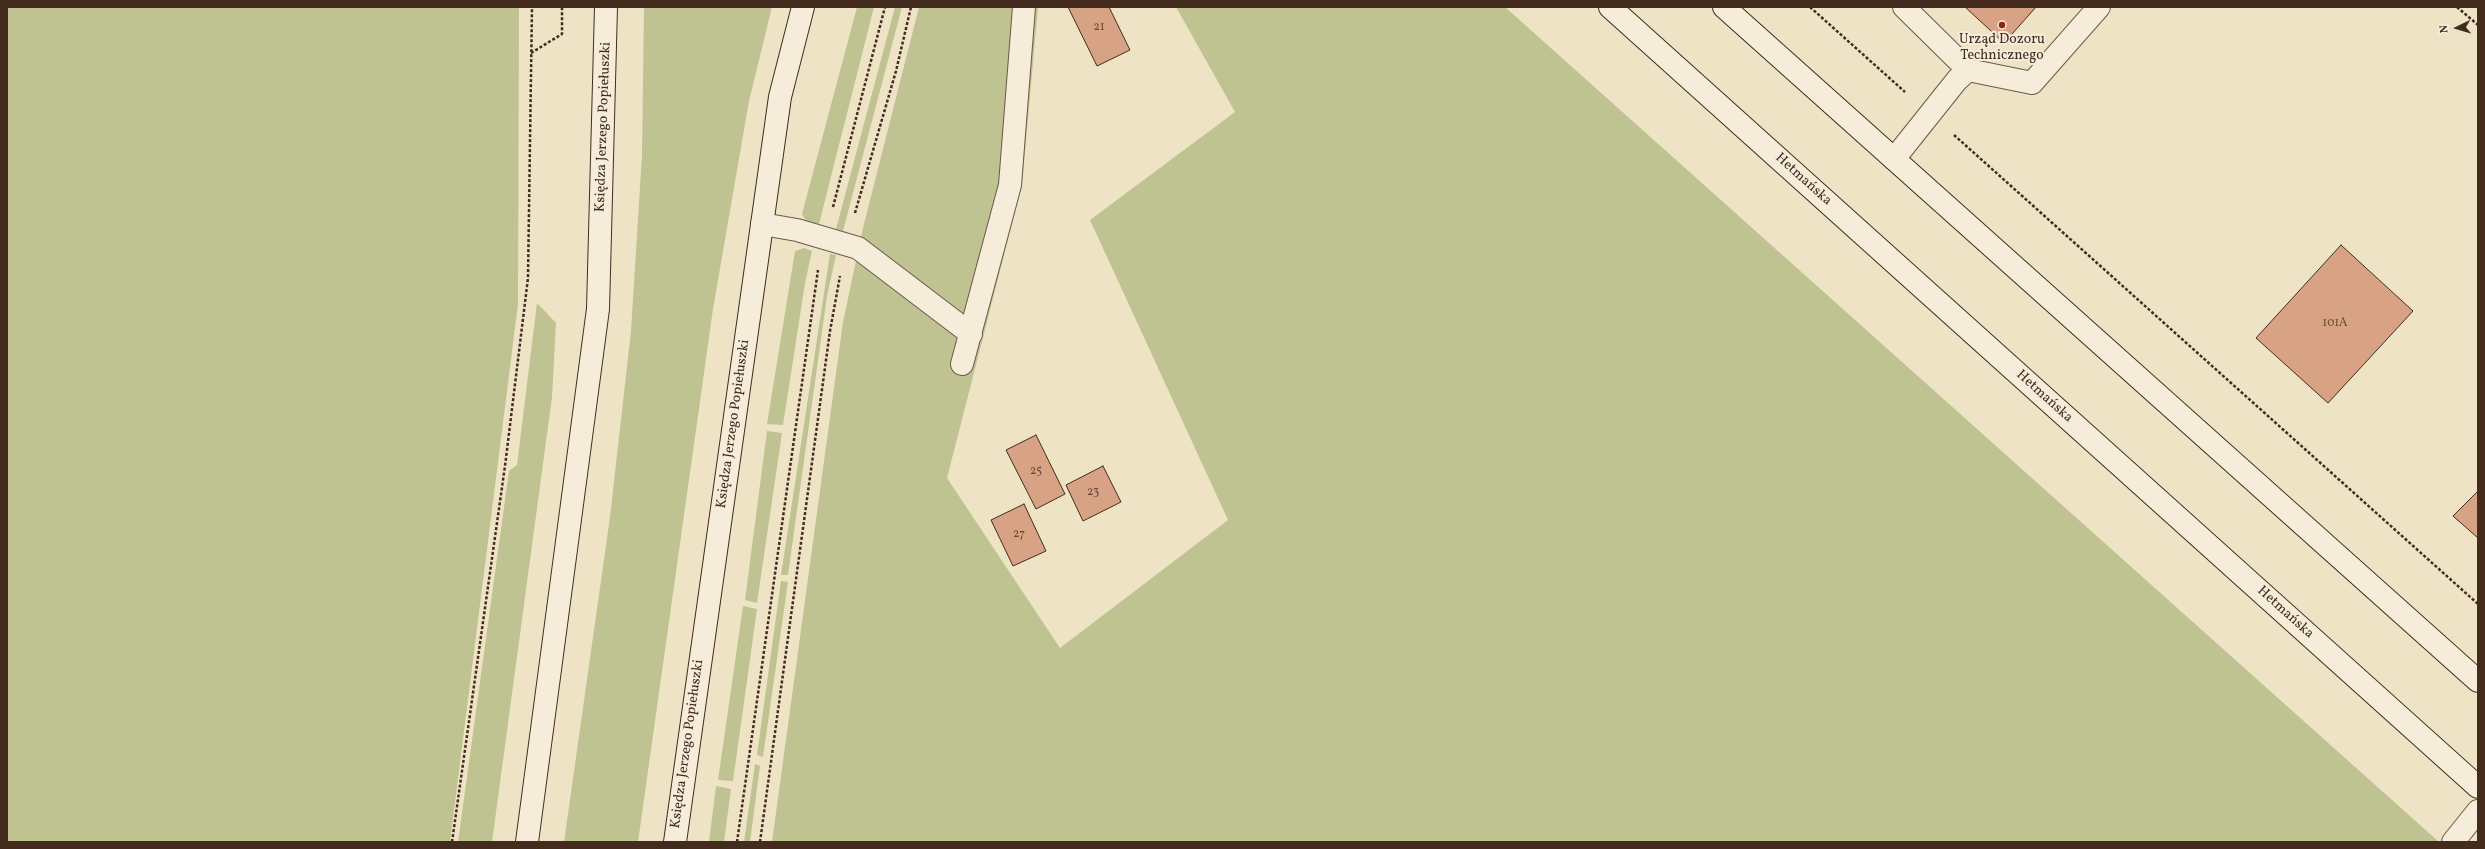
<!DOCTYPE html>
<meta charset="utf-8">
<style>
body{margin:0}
#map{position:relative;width:2485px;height:849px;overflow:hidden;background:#efe3c6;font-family:Vollkorn,serif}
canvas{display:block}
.frame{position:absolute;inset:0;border:8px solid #432b1e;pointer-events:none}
.north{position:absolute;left:2437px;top:8px;width:40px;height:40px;-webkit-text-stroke:3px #f5edda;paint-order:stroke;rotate:265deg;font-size:11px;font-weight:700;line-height:16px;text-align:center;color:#432b1e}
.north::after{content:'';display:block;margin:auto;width:14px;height:18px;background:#432b1e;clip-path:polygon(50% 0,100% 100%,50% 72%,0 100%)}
</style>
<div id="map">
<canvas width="2485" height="849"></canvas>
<div class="frame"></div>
<div class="north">N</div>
</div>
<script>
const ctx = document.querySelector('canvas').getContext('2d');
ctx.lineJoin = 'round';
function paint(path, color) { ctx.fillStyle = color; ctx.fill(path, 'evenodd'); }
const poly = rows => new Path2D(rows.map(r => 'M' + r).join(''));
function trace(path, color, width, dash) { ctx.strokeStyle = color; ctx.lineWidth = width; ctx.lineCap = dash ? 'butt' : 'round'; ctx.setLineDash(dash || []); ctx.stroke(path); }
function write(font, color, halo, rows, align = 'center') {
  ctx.font = font + ' Vollkorn,serif'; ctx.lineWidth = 4; ctx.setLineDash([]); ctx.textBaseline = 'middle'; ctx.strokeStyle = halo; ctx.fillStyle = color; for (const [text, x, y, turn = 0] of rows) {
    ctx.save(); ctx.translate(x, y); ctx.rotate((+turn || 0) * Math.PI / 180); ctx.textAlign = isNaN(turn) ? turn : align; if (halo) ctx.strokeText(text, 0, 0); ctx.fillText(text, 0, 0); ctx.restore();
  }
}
paint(poly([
 [7,7,519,7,518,304,450,842,7,842],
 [644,7,772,7,749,101,713,309,638,842,564,842,610,517,631,331,642,155],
 [857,7,874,7,819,224,806,221,802,214],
 [895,7,902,7,843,231,836,229],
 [919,7,1038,7,1022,185,947,478,1060,648,1228,520,1090,220,1235,112,1176,7,1505,7,2439,842,772,842,843,322,863,228],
 [804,248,812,251,805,283,783,425,767,424,795,251],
 [830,254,836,255,827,296,788,575,781,575],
 [537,303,556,323,552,397,492,842,458,842,509,471,517,465],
 [767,431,782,433,757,603,745,600],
 [781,581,788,582,763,757,757,755],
 [743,606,757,609,733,781,718,780],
 [755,764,760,766,750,842,744,842],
 [716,786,731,789,724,842,709,842]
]), '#bfc291');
const building = poly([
 [1068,7,1109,7,1130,50,1097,66,1068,7],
 [1965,7,2036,7,2004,43,1965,7],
 [2341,245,2413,311,2328,403,2256,338,2341,245],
 [1036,435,1065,494,1036,509,1006,450,1036,435],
 [1103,466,1121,502,1083,521,1066,485,1103,466],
 [2478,491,2478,538,2453,516,2478,491],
 [1024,504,1046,551,1013,566,991,520,1024,504]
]);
paint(building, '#d8a384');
trace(building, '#432b1e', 1);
const service = poly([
 [1904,7,1968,70,2032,83,2099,7],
 [1894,159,1957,80,1968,70],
 [2453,842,2478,811]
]);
const minor = poly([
 [762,224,797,230,858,248,971,334],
 [962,364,1010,185,1024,7]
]);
const secondary = poly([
 [1610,7,2478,787],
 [1724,7,2478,681],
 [527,842,598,309,606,7],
 [675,842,780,97,803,7]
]);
trace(service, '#6e5948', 24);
trace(minor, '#6e5948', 24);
trace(secondary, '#432b1e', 24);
trace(poly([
 [1810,7,1905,92],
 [2457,7,2478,25],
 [531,53,562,34,562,7],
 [1954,135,2478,604],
 [833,207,885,7],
 [855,213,896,71,911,7],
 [452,842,505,466,528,278,532,7],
 [737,842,818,270],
 [760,842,830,331,840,276]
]), '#432b1e', 2.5, [3, 2]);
trace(service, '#f5edda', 22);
trace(minor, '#f5edda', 22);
trace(secondary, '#f5edda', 22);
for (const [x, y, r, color] of [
 [2002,25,4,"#8f2418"]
]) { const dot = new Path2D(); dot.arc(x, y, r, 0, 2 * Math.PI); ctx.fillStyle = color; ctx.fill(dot); trace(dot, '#f5edda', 1.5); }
write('12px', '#684938', null, [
 ["21",1099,28],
 ["101A",2335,324],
 ["25",1036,472],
 ["23",1093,493],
 ["27",1019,535]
]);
write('14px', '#432b1e', '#f5edda', [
 ["Urząd Dozoru",2002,40],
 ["Technicznego",2002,56]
]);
write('14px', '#432b1e', '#f5edda', [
 ["Księdza Jerzego Popiełuszki",604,127,-88],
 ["Hetmańska",1803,180,42],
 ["Hetmańska",2044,397,42],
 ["Księdza Jerzego Popiełuszki",734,424,-82],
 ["Hetmańska",2285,613,42],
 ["Księdza Jerzego Popiełuszki",688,744,-82]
]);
</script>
